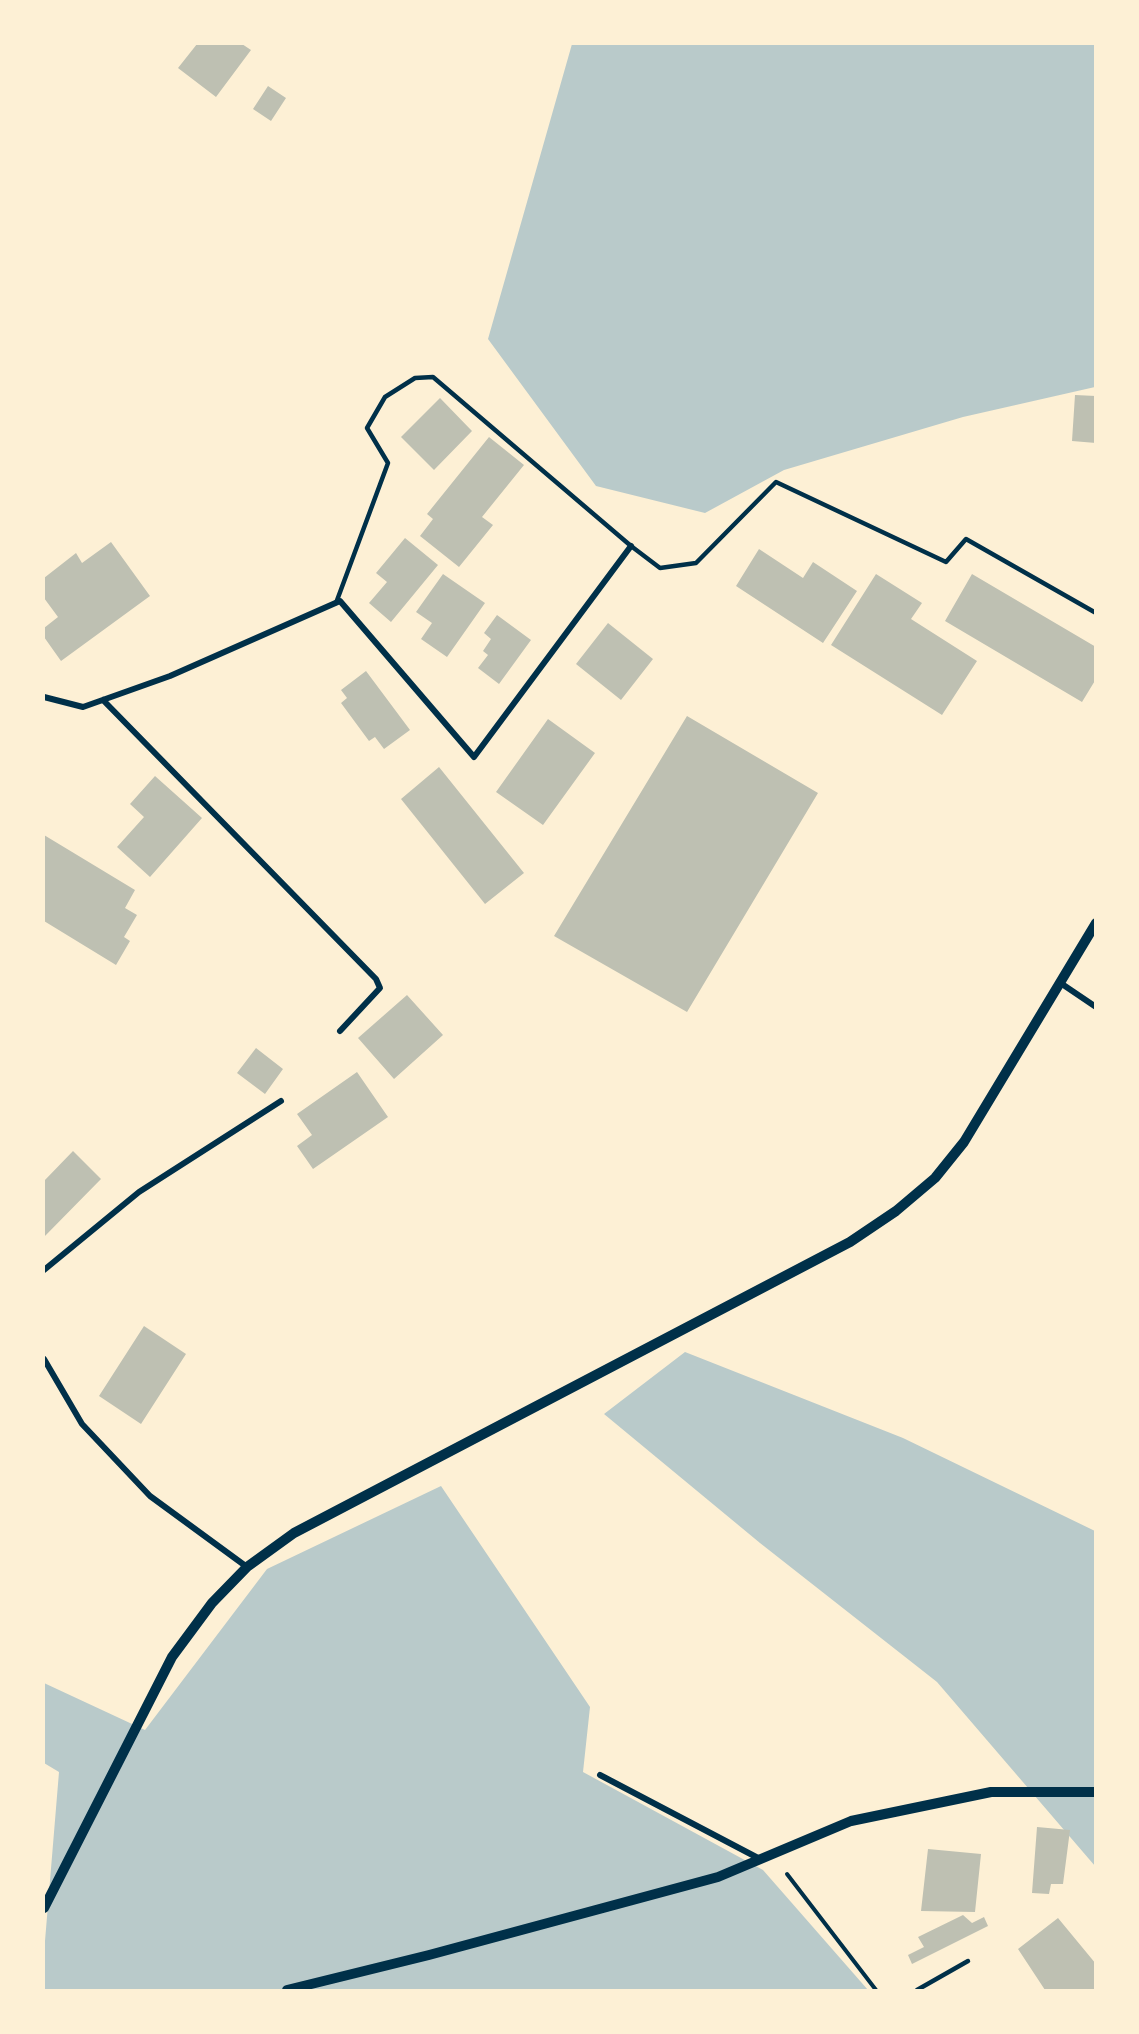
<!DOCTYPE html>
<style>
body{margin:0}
#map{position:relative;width:1139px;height:2034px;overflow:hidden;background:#fdf0d5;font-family:"Roboto Condensed",sans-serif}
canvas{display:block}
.frame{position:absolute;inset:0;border:45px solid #fdf0d5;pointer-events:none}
</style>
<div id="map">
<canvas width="1139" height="2034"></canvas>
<div class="frame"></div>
</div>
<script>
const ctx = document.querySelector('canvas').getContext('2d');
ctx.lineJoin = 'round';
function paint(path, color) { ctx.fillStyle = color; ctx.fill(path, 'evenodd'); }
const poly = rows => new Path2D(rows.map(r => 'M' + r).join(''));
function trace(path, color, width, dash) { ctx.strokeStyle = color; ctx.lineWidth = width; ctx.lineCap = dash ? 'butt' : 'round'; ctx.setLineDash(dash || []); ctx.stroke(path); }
paint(poly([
 [572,44,1095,44,1095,387,963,417,784,470,705,513,596,486,488,339],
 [685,1352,903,1438,1095,1531,1095,1866,937,1682,760,1543,604,1414],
 [441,1486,590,1707,583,1772,763,1870,868,1990,44,1990,44,1953,59,1772,44,1763,44,1683,145,1730,267,1569]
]), '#b9caca');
paint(poly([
 [197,44,242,44,251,50,216,97,178,68],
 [268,86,286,98,271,121,253,109],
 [1075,395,1096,396,1096,443,1072,441],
 [440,398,472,431,434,470,401,437],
 [489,437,524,465,482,517,493,525,459,567,420,536,433,519,427,514],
 [405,538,438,565,391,622,369,603,387,582,376,573],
 [111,542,150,596,61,661,44,637,44,628,58,617,44,598,44,578,76,553,82,563],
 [759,549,803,578,813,562,857,591,823,643,736,586],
 [443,574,485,603,447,657,421,639,432,623,416,612],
 [876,574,922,603,911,619,977,661,942,715,831,645],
 [972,574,1096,647,1096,679,1082,702,945,621],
 [497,615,531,640,499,684,478,668,488,655,483,651,491,639,484,633],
 [608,623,653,659,621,700,576,664],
 [366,671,410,730,384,749,375,737,369,741,341,703,347,698,341,690],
 [687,716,818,793,687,1012,554,936],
 [548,719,595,753,543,825,496,792],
 [439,767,524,873,485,904,401,799],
 [155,776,202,818,150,877,117,847,144,817,130,804],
 [44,835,135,890,125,908,137,915,124,937,130,941,116,965,44,921],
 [407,995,443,1035,394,1079,358,1038],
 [256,1048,283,1069,265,1094,237,1073],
 [357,1072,388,1117,313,1169,297,1146,312,1135,297,1114],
 [73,1151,101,1179,44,1237,44,1181],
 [144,1326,186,1354,141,1424,99,1396],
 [1037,1827,1070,1830,1063,1884,1051,1884,1049,1894,1032,1893],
 [928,1849,981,1854,975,1912,921,1911],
 [963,1915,972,1923,984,1917,988,1926,912,1964,908,1955,924,1947,918,1937],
 [1058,1918,1096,1964,1096,1990,1045,1990,1018,1949]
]), '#bec0b2');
trace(poly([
 [787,1874,876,1990]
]), '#003049', 4);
trace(poly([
 [336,603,388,463,367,428,385,397,415,378,433,377,631,546,660,568,696,563,776,482,946,562,966,539,1096,613],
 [917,1990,968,1961]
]), '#003049', 4.5);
trace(poly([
 [44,697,83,707,170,676,340,601,474,757,631,546],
 [103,700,376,979,380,988,340,1031],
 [1059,982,1096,1007],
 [44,1270,139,1192,281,1101],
 [44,1359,82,1424,150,1496,247,1567],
 [600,1775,760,1859]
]), '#003049', 6);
trace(poly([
 [44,1908,172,1657,212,1603,247,1567,294,1533,850,1242,896,1211,935,1178,964,1142,1096,923],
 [287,1990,429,1955,718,1877,851,1821,991,1792,1096,1792]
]), '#003049', 10);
</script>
